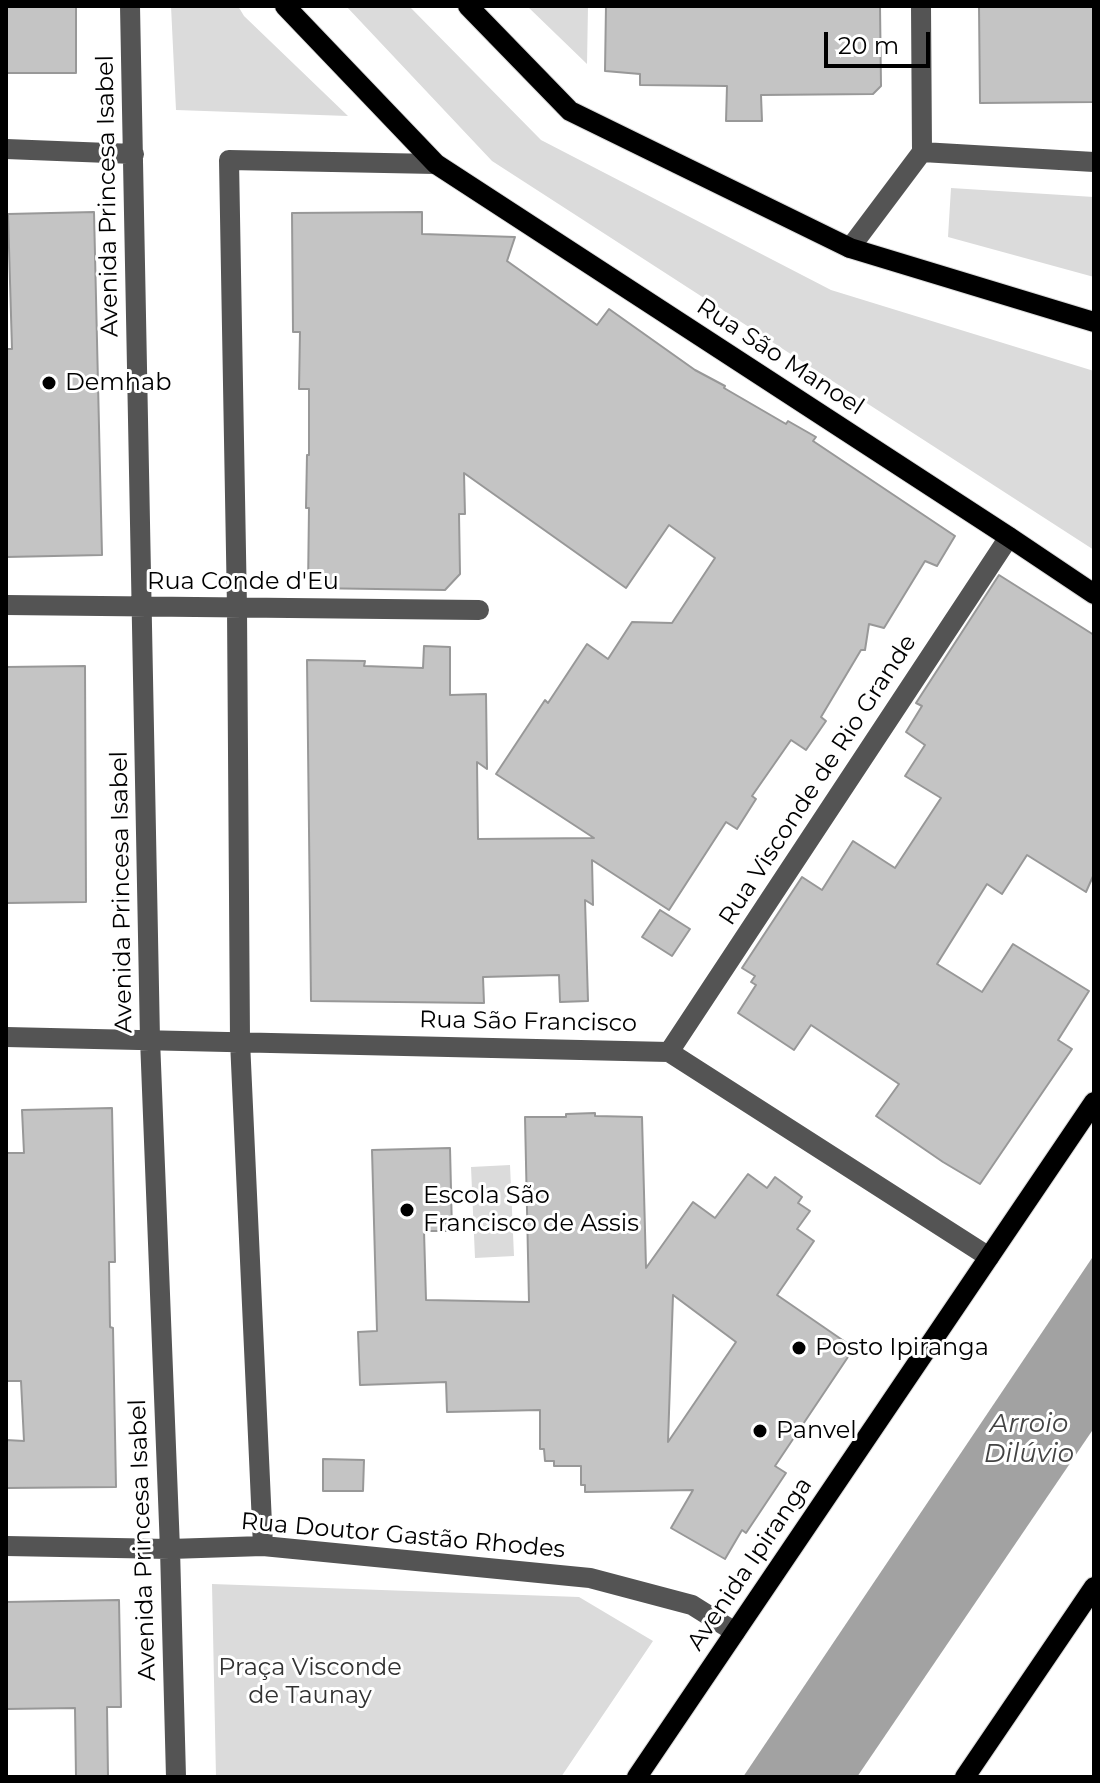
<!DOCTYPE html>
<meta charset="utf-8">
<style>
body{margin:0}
#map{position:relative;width:1100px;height:1783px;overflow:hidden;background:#fff;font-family:Montserrat,sans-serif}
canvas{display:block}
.frame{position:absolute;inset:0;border:8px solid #000;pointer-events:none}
.scale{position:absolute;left:824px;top:32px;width:106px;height:36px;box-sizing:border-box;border:4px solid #000;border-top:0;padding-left:10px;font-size:24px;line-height:28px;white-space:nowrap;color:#000;-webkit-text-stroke:6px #fff;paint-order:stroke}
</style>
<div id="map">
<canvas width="1100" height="1783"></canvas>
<div class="frame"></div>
<div class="scale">20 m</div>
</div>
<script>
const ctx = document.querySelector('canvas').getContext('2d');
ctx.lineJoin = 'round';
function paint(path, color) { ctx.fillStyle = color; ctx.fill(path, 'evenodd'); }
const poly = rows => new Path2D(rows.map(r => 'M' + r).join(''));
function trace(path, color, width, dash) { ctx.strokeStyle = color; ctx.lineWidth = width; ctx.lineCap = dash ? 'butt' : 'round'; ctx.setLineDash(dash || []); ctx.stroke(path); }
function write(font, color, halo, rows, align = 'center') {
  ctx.font = font + ' Montserrat,sans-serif'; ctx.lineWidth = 6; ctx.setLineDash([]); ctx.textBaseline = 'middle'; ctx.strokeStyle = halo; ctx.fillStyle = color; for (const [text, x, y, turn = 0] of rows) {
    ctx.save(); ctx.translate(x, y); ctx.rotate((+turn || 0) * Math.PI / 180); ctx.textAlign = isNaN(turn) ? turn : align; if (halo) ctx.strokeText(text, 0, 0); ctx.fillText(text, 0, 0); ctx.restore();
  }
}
paint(poly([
 [171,6,238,6,244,16,348,116,176,110],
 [346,6,409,6,541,140,831,290,1094,371,1094,550,492,161],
 [527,6,588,6,587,64],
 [951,188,1094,197,1094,277,948,237],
 [510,1165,514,1256,475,1258,471,1167],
 [212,1584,579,1597,653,1641,561,1777,216,1777]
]), '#dbdbdb');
paint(poly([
 [1094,1255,1094,1428,857,1777,743,1777]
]), '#a2a2a2');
const building = poly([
 [6,6,76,6,76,73,6,73,6,6],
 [606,6,880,6,881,86,873,94,761,95,762,121,726,121,727,86,640,85,640,74,605,71,606,6],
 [979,6,1094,6,1094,102,980,103,979,6],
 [94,212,102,555,6,557,6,349,12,349,8,214,94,212],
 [422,212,422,234,515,237,507,261,597,325,609,309,695,370,725,386,724,388,786,424,788,421,816,437,813,441,955,536,937,566,925,561,884,628,869,624,865,650,861,650,821,717,826,721,806,750,791,740,752,796,756,799,737,829,726,822,669,910,592,860,593,905,585,900,588,1001,560,1002,559,975,483,977,484,1003,311,1001,307,660,365,661,364,666,423,668,424,646,450,647,450,695,486,694,487,769,477,762,478,839,594,838,496,774,545,700,548,703,587,644,608,659,632,622,672,623,715,558,669,525,626,588,464,473,465,514,459,514,460,574,445,590,308,588,309,508,306,508,307,455,309,455,309,389,299,389,300,332,293,332,292,213,422,212],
 [999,575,1094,635,1094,874,1086,892,1027,855,1002,894,987,884,937,964,982,992,1013,944,1089,991,1058,1040,1072,1049,980,1184,943,1162,876,1116,899,1084,811,1025,794,1050,738,1013,756,985,751,982,755,976,742,968,802,877,822,890,853,841,895,868,941,798,905,776,925,745,906,732,922,706,916,703,999,575],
 [85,666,86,902,6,903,6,667,85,666],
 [660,910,690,929,672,956,642,937,660,910],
 [112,1108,115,1262,109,1262,110,1327,113,1328,116,1487,6,1488,6,1440,24,1441,21,1381,6,1381,6,1153,24,1153,22,1110,112,1108],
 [595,1113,595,1116,642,1117,646,1268,693,1202,715,1218,748,1174,767,1188,775,1177,802,1197,798,1203,810,1211,797,1229,814,1241,777,1295,854,1348,775,1466,786,1473,746,1533,742,1530,725,1559,671,1528,693,1490,585,1492,585,1485,581,1485,581,1466,554,1466,554,1461,545,1461,544,1449,540,1449,540,1410,447,1412,446,1382,360,1385,358,1332,377,1331,372,1150,450,1148,452,1231,424,1231,426,1300,529,1302,525,1117,566,1117,566,1114,595,1113],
 [673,1295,736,1342,668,1442,673,1295],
 [323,1459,364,1460,363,1491,323,1491,323,1459],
 [119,1600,121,1707,107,1707,108,1777,76,1777,75,1708,6,1709,6,1602,119,1600]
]);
paint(building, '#c4c4c4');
trace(building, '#989898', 2);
const major = poly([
 [285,6,436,164,1009,537,1094,594],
 [468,6,570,111,850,248,1094,322],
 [637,1777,1094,1102],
 [965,1777,1094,1587]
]);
trace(major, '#dbdbdb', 22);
trace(poly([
 [130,6,150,1039,170,1549,176,1777],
 [6,149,134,154],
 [922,152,1094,162],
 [850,248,922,152,921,6],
 [6,605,479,610],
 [6,1037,669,1052,989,1257],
 [669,1052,1009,537],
 [6,1546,170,1549,263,1546,590,1578,692,1605,735,1632],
 [263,1546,240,1041,237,608,229,160,436,164]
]), '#545454', 20);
trace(major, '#000', 20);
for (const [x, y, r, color] of [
 [49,383,8,"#000"],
 [407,1210,8,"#000"],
 [799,1348,8,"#000"],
 [760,1431,8,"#000"]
]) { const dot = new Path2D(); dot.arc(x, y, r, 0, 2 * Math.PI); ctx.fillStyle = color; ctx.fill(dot); trace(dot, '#fff', 3); }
write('24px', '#000', '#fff', [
 ["Avenida Princesa Isabel",108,196,-91],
 ["Rua São Manoel",780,357,33],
 ["Rua Conde d'Eu",243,582],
 ["Rua Visconde de Rio Grande",818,780,-57],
 ["Avenida Princesa Isabel",122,892,-91],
 ["Rua São Francisco",528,1022,1],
 ["Rua Doutor Gastão Rhodes",403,1536,5],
 ["Avenida Princesa Isabel",143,1540,-92],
 ["Avenida Ipiranga",750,1564,-56]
]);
write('24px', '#000', '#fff', [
 ["Demhab",65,383],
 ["Escola São",423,1196],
 ["Francisco de Assis",423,1224],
 ["Posto Ipiranga",815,1348],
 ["Panvel",776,1431]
], 'left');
write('24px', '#323232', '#fff', [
 ["Praça Visconde",310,1668],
 ["de Taunay",310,1696]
]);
write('italic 26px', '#434343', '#fff', [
 ["Arroio",1029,1424],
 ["Dilúvio",1029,1454]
]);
</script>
